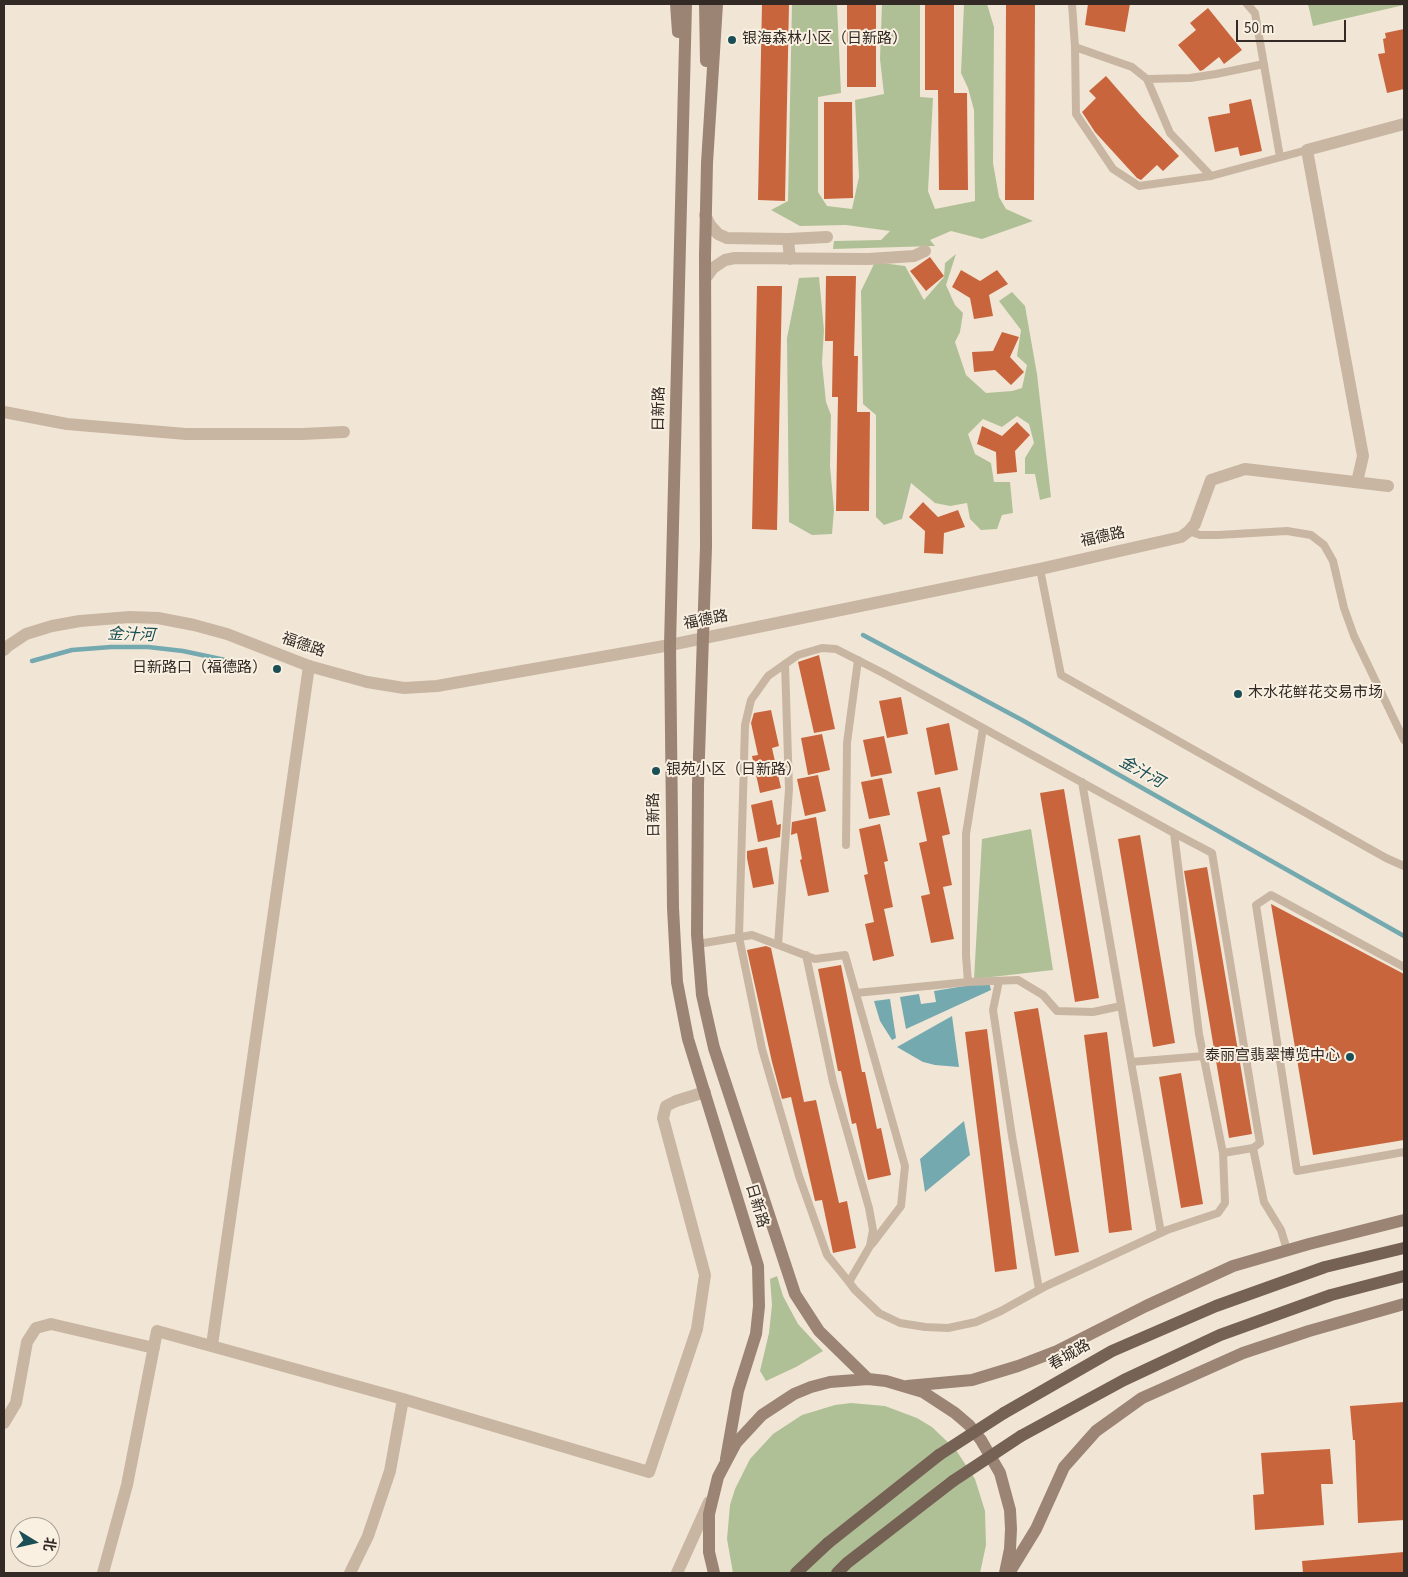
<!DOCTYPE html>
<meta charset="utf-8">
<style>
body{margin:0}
#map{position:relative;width:1408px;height:1577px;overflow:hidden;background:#f1e6d6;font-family:"Source Sans 3","Noto Sans SC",sans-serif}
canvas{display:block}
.frame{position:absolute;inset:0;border:5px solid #332a25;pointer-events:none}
.north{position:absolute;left:10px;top:1517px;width:50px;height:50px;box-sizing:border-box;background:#f9f0e2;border:1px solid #aaa196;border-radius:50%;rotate:99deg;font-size:14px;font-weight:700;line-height:20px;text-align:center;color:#332a25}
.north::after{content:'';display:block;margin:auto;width:18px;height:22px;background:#1a4f55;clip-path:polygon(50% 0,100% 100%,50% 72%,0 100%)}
.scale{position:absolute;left:1236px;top:20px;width:110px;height:22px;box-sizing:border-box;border:2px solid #332a25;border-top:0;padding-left:6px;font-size:15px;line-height:18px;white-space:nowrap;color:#332a25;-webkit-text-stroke:4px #f9f0e2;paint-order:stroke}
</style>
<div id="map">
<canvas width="1408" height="1577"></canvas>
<div class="frame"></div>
<div class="north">北</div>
<div class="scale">50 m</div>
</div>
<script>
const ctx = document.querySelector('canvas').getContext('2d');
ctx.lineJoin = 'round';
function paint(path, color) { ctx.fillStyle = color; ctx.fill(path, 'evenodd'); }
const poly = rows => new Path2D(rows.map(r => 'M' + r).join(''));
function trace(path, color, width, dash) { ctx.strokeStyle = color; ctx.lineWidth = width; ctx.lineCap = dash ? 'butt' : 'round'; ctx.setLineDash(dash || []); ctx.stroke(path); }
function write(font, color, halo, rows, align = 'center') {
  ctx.font = font + ' "Source Sans 3","Noto Sans SC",sans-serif'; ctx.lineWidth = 4; ctx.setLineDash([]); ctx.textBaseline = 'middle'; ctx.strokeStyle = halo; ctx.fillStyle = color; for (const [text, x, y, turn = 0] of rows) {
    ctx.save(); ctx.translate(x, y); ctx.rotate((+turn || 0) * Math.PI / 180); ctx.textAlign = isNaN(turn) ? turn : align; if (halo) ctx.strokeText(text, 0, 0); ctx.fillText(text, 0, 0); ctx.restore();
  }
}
paint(poly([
 [792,4,837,4,841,93,818,97,818,192,827,206,852,209,859,177,855,100,884,94,880,59,882,4,920,4,920,97,933,98,928,191,935,209,975,201,974,110,968,88,961,73,964,4,987,4,994,27,993,163,999,197,1006,209,1033,221,982,239,951,231,930,240,935,246,833,249,834,241,881,240,890,231,846,225,800,226,771,210,788,201],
 [1308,4,1404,4,1404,5,1313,26],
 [956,254,946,285,955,305,963,313,960,332,955,342,966,375,986,393,1012,391,1022,388,1027,365,1017,356,1021,330,999,301,1012,292,1025,306,1037,374,1051,497,1040,500,1035,474,1025,474,1025,458,1034,443,1029,424,1017,416,1002,427,983,419,968,434,975,454,991,463,994,482,1010,482,1013,513,1002,515,997,529,981,530,970,519,967,503,950,506,935,503,911,483,902,519,884,525,876,517,876,415,863,404,861,291,875,262,905,266,924,300,944,277,945,263],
 [819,277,824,330,822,363,826,402,831,415,830,466,834,510,832,534,812,535,789,522,787,338,799,278],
 [1031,829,1053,970,974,979,982,839],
 [777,1276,783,1296,798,1324,823,1351,796,1367,766,1381,760,1371,769,1333,772,1305,770,1279],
 [851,1403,885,1406,917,1418,932,1427,956,1450,975,1479,985,1511,986,1545,980,1573,733,1573,727,1539,730,1505,735,1489,750,1459,773,1434,802,1415,835,1405]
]), '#b0c096');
paint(poly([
 [989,982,991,990,906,1029,900,997,919,994,921,1004,936,1002,934,991],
 [890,999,896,1038,892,1040,880,1021,874,1001],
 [952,1016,959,1067,935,1065,923,1062,897,1047],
 [964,1121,970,1155,925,1192,920,1159]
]), '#74a9af');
trace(poly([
 [863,635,1022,720,1404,936],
 [32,661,72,650,111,647,148,647,183,651,230,661]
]), '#74a9af', 4.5);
paint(poly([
 [762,4,789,4,785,201,758,200],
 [847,4,876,4,876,87,847,87],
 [925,4,954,4,954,93,967,93,968,190,939,190,938,90,925,90],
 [1006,4,1035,4,1034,200,1005,200],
 [1088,4,1130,4,1125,32,1085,25],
 [1208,8,1242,50,1224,64,1219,57,1203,70,1200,71,1178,45,1196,30,1190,23],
 [1404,29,1404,89,1387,93,1378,54,1385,53,1383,39,1386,38,1385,33],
 [1106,76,1141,116,1179,156,1163,171,1157,165,1141,180,1137,178,1095,132,1082,112,1096,98,1089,91],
 [1251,99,1262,151,1240,156,1238,147,1215,152,1208,117,1230,113,1229,104],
 [824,102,852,102,853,198,824,199],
 [930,257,944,276,926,291,910,271],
 [961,270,980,281,997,270,1008,284,989,295,993,316,974,319,970,298,952,287],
 [826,276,856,276,854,356,858,356,857,412,870,412,869,511,836,511,838,397,832,397,833,341,825,341],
 [757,286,782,286,777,530,752,529],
 [1002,332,1019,337,1010,357,1024,372,1011,385,995,370,974,372,972,352,993,351],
 [1017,422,1030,435,1015,451,1017,472,997,474,996,452,977,444,982,426,1002,436],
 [923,502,938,517,958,510,965,527,944,533,943,554,924,553,925,531,909,517],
 [819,655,835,729,814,733,798,662],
 [901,697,908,734,887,738,879,701],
 [771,710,779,746,772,748,781,788,760,793,752,756,758,755,751,723,754,713],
 [949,723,958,770,935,775,926,728],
 [822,734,830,770,808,775,801,738],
 [884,736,892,773,871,777,863,740],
 [818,775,826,811,805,816,797,779],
 [882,778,890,815,869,819,861,782],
 [940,787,950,834,942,836,952,885,943,887,954,939,931,943,921,896,930,894,919,843,927,841,917,792],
 [1064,789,1099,998,1075,1002,1040,793],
 [772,800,777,825,781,824,780,837,758,842,751,805],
 [816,817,829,892,808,896,800,860,802,859,797,833,791,835,792,822],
 [880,824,888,861,884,862,893,907,884,909,894,956,873,961,865,924,874,922,864,875,868,874,859,829],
 [1140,835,1175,1043,1153,1047,1118,839],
 [767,847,774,884,753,888,747,858,747,851],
 [1207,867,1252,1134,1229,1138,1184,871],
 [1271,904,1404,974,1404,1140,1313,1155],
 [766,946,771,948,804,1102,816,1100,839,1203,847,1201,856,1248,833,1253,822,1200,815,1201,791,1097,782,1099,772,1062,747,950],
 [841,965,862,1072,865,1072,877,1129,881,1128,891,1175,868,1180,856,1123,852,1124,841,1071,838,1071,818,969],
 [1038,1008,1079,1252,1055,1256,1014,1012],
 [987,1029,1017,1269,995,1272,965,1032],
 [1107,1032,1132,1230,1109,1233,1084,1035],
 [1181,1073,1203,1204,1181,1208,1159,1077],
 [1404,1402,1404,1520,1358,1523,1355,1440,1353,1440,1350,1406],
 [1330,1449,1333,1484,1321,1484,1324,1525,1255,1530,1253,1495,1264,1494,1261,1453],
 [1404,1552,1404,1573,1303,1573,1302,1561]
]), '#c9653c');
trace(poly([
 [1072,4,1075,47,1076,114,1113,169,1139,186,1211,176,1307,150],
 [1247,4,1255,13,1280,157],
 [1075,47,1132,67,1147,79,1170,133,1211,176],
 [1147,79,1190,78,1216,74,1264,64],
 [1189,531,1200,535,1218,535,1287,531,1311,535,1324,545,1333,561,1344,608,1354,636,1404,740],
 [1040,569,1061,675,1386,858,1404,866],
 [1082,782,1161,1233],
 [1174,833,1212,853,1260,1143,1253,1148],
 [846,845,847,743,858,660],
 [698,944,752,935,815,959,845,955,905,1166,901,1206,872,1244],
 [778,945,789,789,785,664],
 [806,955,833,1082,869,1208,873,1230,870,1246,849,1282,855,1290,879,1313,900,1323,925,1327,948,1328,976,1322,1001,1311,1046,1286,1167,1230,1218,1213,1225,1203,1223,1153],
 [1404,967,1271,895,1256,905,1297,1171,1404,1152],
 [999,981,993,1010,1012,1136,1039,1289],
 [968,982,966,956,966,834,983,728],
 [856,993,968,982,1018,980,1043,995,1057,1011,1093,1012,1121,1006],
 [1131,1062,1204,1056],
 [849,1282,827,1255,799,1176,762,1049,739,937,745,725,751,700,768,676,785,664,798,655,822,648,836,649,883,673,1174,833,1199,1034,1223,1153,1253,1148,1264,1202,1281,1230,1287,1250]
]), '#c9b6a2', 8);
trace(poly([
 [705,215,710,225,718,234,727,238,788,239,790,259],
 [788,239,827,237],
 [705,279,713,268,725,260,735,258,868,259,914,256,925,251],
 [4,412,67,424,186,434,302,434,344,432],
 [1357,482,1363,456,1307,150,1404,124],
 [212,1345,309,666],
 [4,1423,16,1403,27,1342,36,1328,51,1324,154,1348],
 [103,1573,127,1485,157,1331,403,1399,649,1472,697,1329,705,1275,663,1118,666,1106,676,1101,705,1092],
 [350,1573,368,1536,390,1471,403,1399]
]), '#c9b6a2', 12);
trace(poly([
 [4,650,8,646,26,634,52,626,80,621,130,617,158,618,194,625,227,634,309,666,367,682,404,688,437,686,670,645,1040,569,1181,537,1189,531,1195,524,1211,480,1245,469,1388,486],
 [677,1573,709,1502]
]), '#c9b6a2', 12);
trace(poly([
 [676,4,678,32],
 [686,4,670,645,673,908,677,982,688,1039,758,1266,759,1306,756,1334,738,1391,726,1459],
 [705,4,706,61],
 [717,4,707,163,705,255,706,547,698,785,697,934,702,995,714,1048,795,1294,819,1331,868,1379],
 [907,1386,972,1380,1018,1366,1057,1351,1146,1306,1233,1266,1309,1244,1404,1220],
 [714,1573,709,1552,709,1514,718,1477,736,1443,762,1415,794,1394,811,1387,830,1382,868,1379,886,1381,923,1392,955,1413,969,1425,981,1440,1000,1473,1010,1510,1011,1529,1010,1549,1005,1573],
 [1009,1573,1036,1529,1064,1467,1096,1431,1142,1398,1243,1353,1309,1331,1404,1304]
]), '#9c8474', 12);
trace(poly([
 [1004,1413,1112,1351,1216,1306,1325,1267,1404,1248],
 [1021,1436,1124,1380,1220,1335,1331,1295,1404,1276],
 [828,1543,939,1455],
 [837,1573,847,1563,953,1481]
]), '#766255', 12);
trace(poly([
 [939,1455,1004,1413],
 [953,1481,1021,1436],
 [796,1573,828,1543]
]), '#766255', 12);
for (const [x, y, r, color] of [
 [732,40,5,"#1a4f55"],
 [277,669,5,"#1a4f55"],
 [1238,694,5,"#1a4f55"],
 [656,771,5,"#1a4f55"],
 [1350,1057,5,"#1a4f55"]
]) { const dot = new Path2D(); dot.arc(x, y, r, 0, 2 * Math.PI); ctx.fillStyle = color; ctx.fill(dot); trace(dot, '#f9f0e2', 2); }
write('15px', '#332a25', '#f9f0e2', [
 ["银海森林小区（日新路）",742,40],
 ["日新路口（福德路）",267,669,"right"],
 ["木水花鲜花交易市场",1248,694],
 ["银苑小区（日新路）",666,771],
 ["泰丽宫翡翠博览中心",1340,1057,"right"]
], 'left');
write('15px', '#332a25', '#f9f0e2', [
 ["日新路",660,409,-89],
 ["福德路",1103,538,-12],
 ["福德路",706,621,-11],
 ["福德路",303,646,19],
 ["日新路",655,815,-91],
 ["日新路",756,1206,73],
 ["春城路",1070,1356,-30]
]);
write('italic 16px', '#1a4f55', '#f9f0e2', [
 ["金汁河",131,636,2],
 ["金汁河",1141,773,29]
]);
</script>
